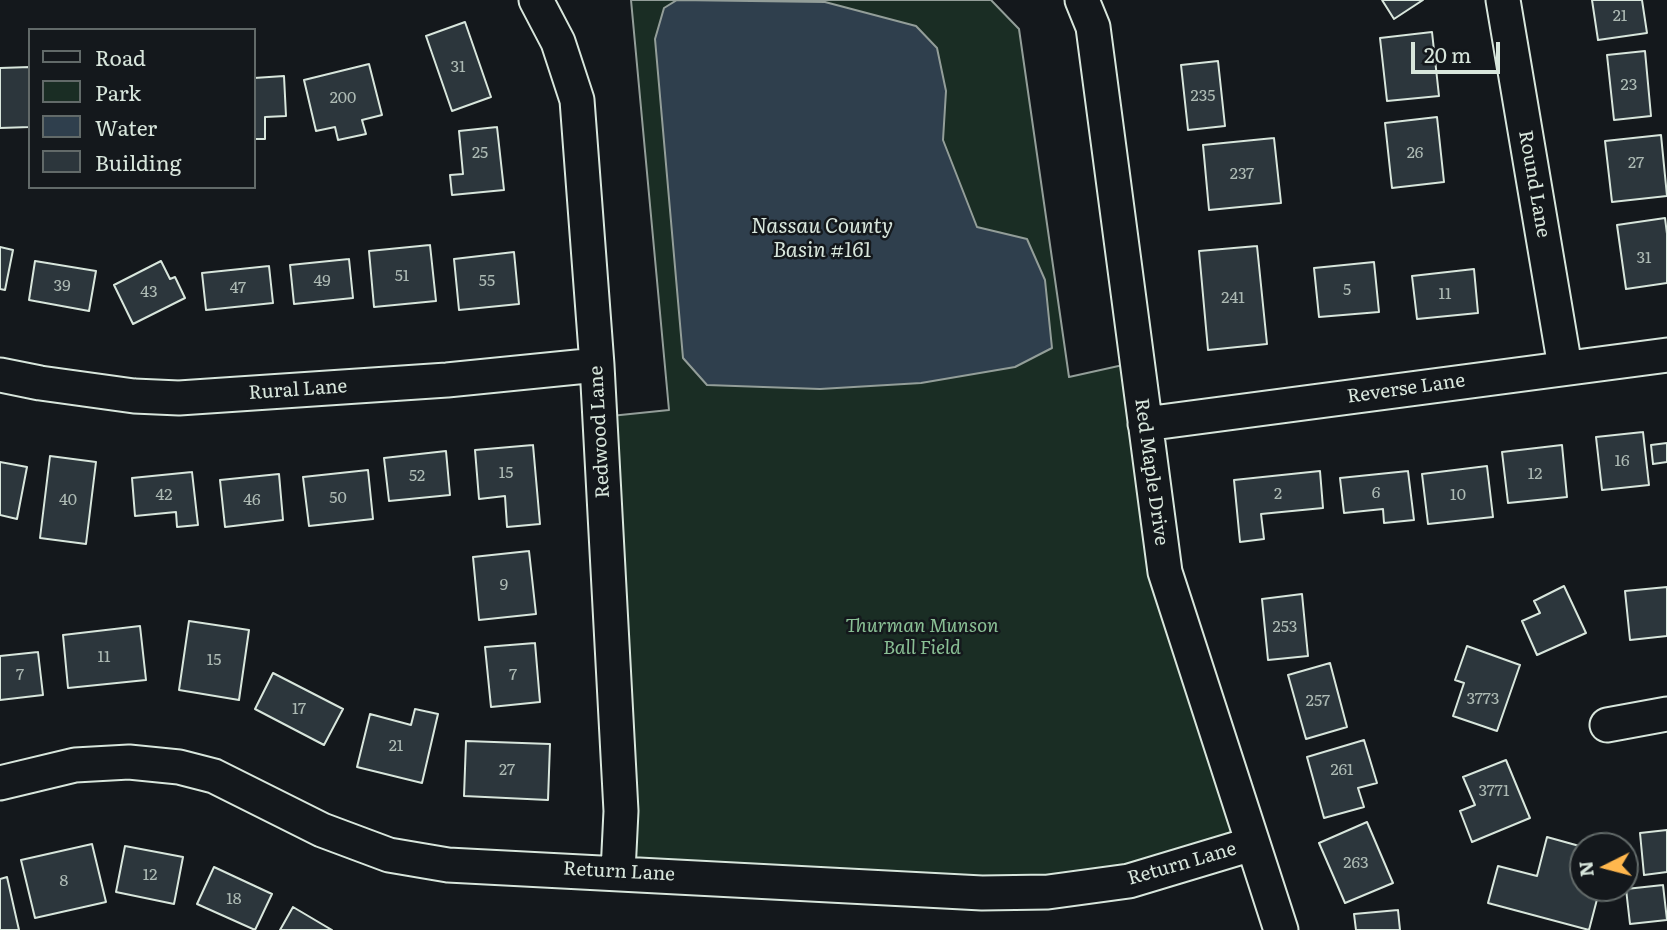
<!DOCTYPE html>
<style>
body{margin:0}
#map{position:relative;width:1667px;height:930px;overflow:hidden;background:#14181c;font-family:Literata,serif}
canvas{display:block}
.legend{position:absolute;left:28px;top:28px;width:228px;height:161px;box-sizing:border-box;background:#14181c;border:2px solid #626a69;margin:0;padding:9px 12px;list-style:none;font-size:21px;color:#d8e6dc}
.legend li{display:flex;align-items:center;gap:14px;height:35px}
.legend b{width:35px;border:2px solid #626a69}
.north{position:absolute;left:1569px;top:832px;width:70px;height:70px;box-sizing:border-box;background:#14181c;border:2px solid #626a69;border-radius:50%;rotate:264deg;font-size:19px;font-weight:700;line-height:28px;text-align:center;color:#d8e6dc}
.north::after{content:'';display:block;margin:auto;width:24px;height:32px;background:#ffb74d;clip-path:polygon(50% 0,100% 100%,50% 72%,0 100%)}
.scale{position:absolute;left:1411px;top:42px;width:89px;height:32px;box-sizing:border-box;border:4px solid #d8e6dc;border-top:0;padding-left:9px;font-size:21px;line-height:24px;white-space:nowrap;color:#d8e6dc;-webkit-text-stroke:5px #14181c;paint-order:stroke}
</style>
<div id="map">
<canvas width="1667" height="930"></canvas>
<ul class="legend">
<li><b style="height:9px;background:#14181c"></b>Road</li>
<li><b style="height:19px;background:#1a2d24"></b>Park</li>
<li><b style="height:19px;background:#2f3f4d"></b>Water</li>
<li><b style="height:19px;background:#2c363c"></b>Building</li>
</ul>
<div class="north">N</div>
<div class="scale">20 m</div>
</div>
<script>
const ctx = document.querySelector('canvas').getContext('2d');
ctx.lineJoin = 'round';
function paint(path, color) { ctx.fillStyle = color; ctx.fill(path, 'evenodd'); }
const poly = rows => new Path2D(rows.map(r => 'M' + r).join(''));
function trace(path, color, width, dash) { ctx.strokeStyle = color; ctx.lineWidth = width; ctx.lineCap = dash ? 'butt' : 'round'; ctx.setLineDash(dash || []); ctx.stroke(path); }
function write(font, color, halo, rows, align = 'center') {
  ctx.font = font + ' Literata,serif'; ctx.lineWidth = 5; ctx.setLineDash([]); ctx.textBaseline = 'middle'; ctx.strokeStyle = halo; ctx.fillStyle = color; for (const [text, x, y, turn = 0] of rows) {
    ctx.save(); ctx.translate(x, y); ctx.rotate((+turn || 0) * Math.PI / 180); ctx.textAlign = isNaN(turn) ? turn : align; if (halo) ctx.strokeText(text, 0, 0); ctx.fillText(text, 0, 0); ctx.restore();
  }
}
const green = poly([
 [631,0,991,0,1019,29,1069,377,1132,363,1245,840,1050,885,623,867,601,417,669,410,631,0]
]);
paint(green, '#1a2d24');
trace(green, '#939e99', 2);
const water = poly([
 [677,0,825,2,916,26,937,48,946,91,943,140,977,227,1027,239,1045,280,1052,348,1015,367,921,383,820,389,707,385,683,358,655,39,664,8,677,0]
]);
paint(water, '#2f3f4d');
trace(water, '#939e99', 2);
const building = poly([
 [1382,0,1423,0,1394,19,1382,0],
 [1592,0,1642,0,1647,33,1598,40,1592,0],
 [465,22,491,97,452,111,426,36,465,22],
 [1432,32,1439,96,1387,101,1380,38,1432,32],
 [1645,51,1651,116,1614,120,1607,55,1645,51],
 [1218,61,1225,126,1188,130,1181,65,1218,61],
 [369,64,382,115,362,120,366,134,338,140,335,127,316,131,304,80,369,64],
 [30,67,30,127,0,128,0,68,30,67],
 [284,76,286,116,265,117,265,139,254,139,254,78,284,76],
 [1437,117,1444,182,1392,188,1385,123,1437,117],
 [497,127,504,190,452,195,450,175,463,174,459,131,497,127],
 [1661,135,1667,196,1612,202,1605,141,1661,135],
 [1274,138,1281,203,1209,210,1203,145,1274,138],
 [1665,218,1667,234,1667,283,1626,289,1617,225,1665,218],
 [430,245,436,301,374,307,369,251,430,245],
 [1257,246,1267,344,1208,350,1199,251,1257,246],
 [0,247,13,250,5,290,0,289,0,247],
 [514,252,519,304,459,310,454,259,514,252],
 [349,259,353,298,294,304,290,265,349,259],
 [35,261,96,271,89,311,29,300,35,261],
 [161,261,170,279,175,277,185,298,133,324,114,285,161,261],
 [1374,262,1379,312,1319,317,1314,268,1374,262],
 [269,266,273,303,206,310,202,273,269,266],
 [1474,269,1478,313,1417,319,1412,276,1474,269],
 [1643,432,1649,485,1602,490,1596,437,1643,432],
 [1667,443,1667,462,1653,464,1651,445,1667,443],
 [533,445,540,524,507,527,505,496,479,499,475,450,533,445],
 [1562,445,1567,497,1508,503,1502,452,1562,445],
 [446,451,450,495,389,501,384,458,446,451],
 [50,456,96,462,86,544,40,538,50,456],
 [0,462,27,467,17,519,0,515,0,462],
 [1487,466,1493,517,1428,524,1422,474,1487,466],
 [368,470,373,519,309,526,303,477,368,470],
 [1320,471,1323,508,1261,514,1264,539,1240,542,1234,480,1320,471],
 [1408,471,1414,520,1384,523,1383,509,1344,513,1340,478,1408,471],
 [192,472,198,525,177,527,176,512,135,516,132,478,192,472],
 [279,474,283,520,225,527,220,480,279,474],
 [529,551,536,614,479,620,473,557,529,551],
 [1564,586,1586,633,1537,655,1522,621,1540,613,1534,601,1564,586],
 [1667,587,1667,636,1630,640,1625,591,1667,587],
 [1302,594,1308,656,1268,660,1262,599,1302,594],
 [189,621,249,630,239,700,179,690,189,621],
 [140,626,146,680,68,688,63,635,140,626],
 [535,643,540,702,491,707,485,647,535,643],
 [1467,646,1520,665,1497,731,1453,716,1464,683,1455,680,1467,646],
 [38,652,43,695,0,700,0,656,38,652],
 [1330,663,1347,727,1306,739,1288,675,1330,663],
 [273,673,343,709,324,745,255,709,273,673],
 [415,709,438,714,422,783,357,767,370,714,411,725,415,709],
 [1364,740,1377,783,1358,788,1364,807,1324,818,1307,757,1364,740],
 [466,741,550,744,548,800,464,796,466,741],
 [1506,760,1530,818,1472,842,1460,811,1475,805,1463,777,1506,760],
 [1367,822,1393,883,1345,903,1319,843,1367,822],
 [1667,830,1667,872,1644,875,1640,833,1667,830],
 [1547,837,1583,847,1583,888,1600,888,1589,930,1488,903,1498,866,1537,876,1547,837],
 [92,844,106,902,35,918,21,860,92,844],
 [125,846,183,857,174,904,116,892,125,846],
 [214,867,272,894,255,930,197,904,214,867],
 [7,877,19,930,0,930,0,879,7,877],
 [1663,885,1667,920,1630,924,1626,889,1663,885],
 [293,907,332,930,280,930,293,907],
 [1398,910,1400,930,1356,930,1354,914,1398,910]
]);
paint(building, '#2c363c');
trace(building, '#d8e6dc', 2);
const minor = poly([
 [536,0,558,42,577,100,597,365,621,811,618,872],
 [1082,0,1093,27,1165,572,1281,930],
 [1503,0,1565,367],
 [0,375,40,383,134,396,179,398,447,380,597,365],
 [1145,424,1667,355],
 [1607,725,1667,714],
 [0,783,75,765,129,762,179,767,214,776,322,830,389,855,448,865,982,893,1048,892,1129,881,1252,844]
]);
trace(minor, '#d8e6dc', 37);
trace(minor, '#14181c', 33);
write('16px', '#adbab4', null, [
 ["21",1620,16],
 ["31",458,67],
 ["23",1629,85],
 ["235",1203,96],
 ["200",343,98],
 ["25",480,153],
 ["26",1415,153],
 ["27",1636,163],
 ["237",1242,174],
 ["31",1644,258],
 ["51",402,276],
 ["49",322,281],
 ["55",487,281],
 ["39",62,286],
 ["47",238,288],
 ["5",1347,290],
 ["43",149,292],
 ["11",1445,294],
 ["241",1233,298],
 ["16",1622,461],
 ["15",506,473],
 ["12",1535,474],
 ["52",417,476],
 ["6",1376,493],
 ["2",1278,494],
 ["42",164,495],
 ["10",1458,495],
 ["50",338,498],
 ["40",68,500],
 ["46",252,500],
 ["9",504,585],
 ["253",1285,627],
 ["11",104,657],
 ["15",214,660],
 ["7",20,675],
 ["7",513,675],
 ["3773",1483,699],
 ["257",1318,701],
 ["17",299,709],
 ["21",396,746],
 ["27",507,770],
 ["261",1342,770],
 ["3771",1494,791],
 ["263",1356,863],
 ["12",150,875],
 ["8",64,881],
 ["18",234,899]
]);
write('19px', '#d8e6dc', '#14181c', [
 ["Round Lane",1534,184,80],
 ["Reverse Lane",1406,389,-8],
 ["Rural Lane",298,390,-4],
 ["Redwood Lane",600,432,-93],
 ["Red Maple Drive",1151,472,82],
 ["Return Lane",1182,864,-16],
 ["Return Lane",619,872,3]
]);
write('italic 19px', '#8ac095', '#14181c', [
 ["Thurman Munson",922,626],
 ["Ball Field",922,648]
]);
write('italic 21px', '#d8e6dc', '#14181c', [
 ["Nassau County",822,227],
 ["Basin #161",822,251]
]);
</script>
